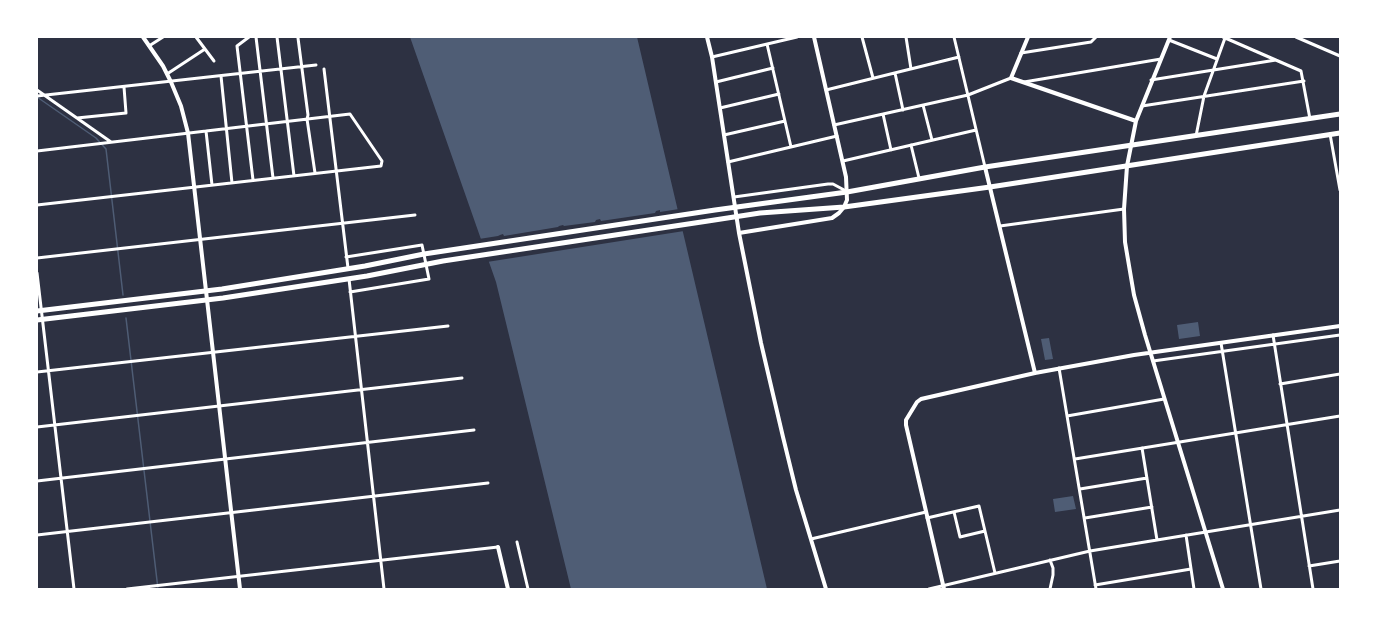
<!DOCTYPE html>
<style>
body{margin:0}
#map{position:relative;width:1377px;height:626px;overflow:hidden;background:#2d3142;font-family:"Alegreya Sans",sans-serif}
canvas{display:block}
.frame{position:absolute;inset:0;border:38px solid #fff;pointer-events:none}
</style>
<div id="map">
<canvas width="1377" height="626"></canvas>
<div class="frame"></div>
</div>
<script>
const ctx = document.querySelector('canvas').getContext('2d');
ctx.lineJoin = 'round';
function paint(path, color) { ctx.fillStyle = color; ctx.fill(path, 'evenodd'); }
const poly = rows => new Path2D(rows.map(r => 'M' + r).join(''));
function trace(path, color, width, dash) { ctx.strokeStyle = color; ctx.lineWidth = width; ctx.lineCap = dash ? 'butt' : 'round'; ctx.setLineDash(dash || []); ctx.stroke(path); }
paint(poly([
 [410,37,637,37,767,589,571,589,496,282],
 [1198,322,1200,336,1179,339,1177,325],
 [1049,338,1053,359,1045,360,1041,339],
 [1073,496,1076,509,1055,512,1053,499]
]), '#4f5d75');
paint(poly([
 [679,209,684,231,487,262,479,239,498,236,500,235,503,234,504,236,558,227,559,226,563,225,564,226,595,222,596,220,600,219,601,221,655,213,656,211,660,210,660,212]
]), '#2d3142');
trace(poly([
 [37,97,96,138,106,149,123,295],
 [126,318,158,589]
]), '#4f5d75', 1.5);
trace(poly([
 [196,37,214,61],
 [249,37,237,46,253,180],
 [256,37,273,178],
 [277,37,294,176],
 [862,37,873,78],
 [906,37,911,69],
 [954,37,985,167],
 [1223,37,1301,71,1310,119],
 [1296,37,1340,56],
 [298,38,308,115,307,119,315,173],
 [1169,40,1217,59],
 [767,44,791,147],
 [149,46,163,37],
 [1021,53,1091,42,1096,37],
 [712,57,797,37],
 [324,69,348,268],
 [895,73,903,110],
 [167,74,205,49],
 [221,76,232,183],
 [1151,80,1276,60],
 [716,82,773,68],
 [1024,82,1161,59],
 [37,90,111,142],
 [826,90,959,57],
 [37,96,316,65],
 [923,105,932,140],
 [1142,106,1304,81],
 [720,108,779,94],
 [883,114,891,150],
 [77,118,126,113,124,87],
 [834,125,968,95,1011,78],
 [206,131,212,185],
 [1330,134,1340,190],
 [724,135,785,121],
 [1196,136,1204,96,1225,38],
 [911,145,919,178],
 [37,151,350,114,382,161,381,166,37,205],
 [843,161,976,130],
 [728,162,837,136],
 [734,197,828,184,833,184,846,191],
 [1000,226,1124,209],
 [346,257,422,245,429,279,350,292],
 [37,258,415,215],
 [37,273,74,589],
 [349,279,384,589],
 [1273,335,1313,589],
 [1221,343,1261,589],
 [1153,361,1340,335],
 [1059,368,1096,589],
 [37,372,448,326],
 [1280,384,1340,374],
 [1067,416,1164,399],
 [37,427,462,378],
 [1142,448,1157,540],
 [1075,459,1340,416],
 [37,481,474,430],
 [1080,489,1147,478],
 [954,512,960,537,985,531],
 [927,518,979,506,995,573],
 [1085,518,1152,507],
 [37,535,488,483],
 [1186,535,1194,589],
 [811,539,926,512],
 [517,542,528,589],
 [1309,566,1340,561],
 [1095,585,1191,569],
 [127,589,498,547],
 [929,589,1090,551,1340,510],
 [1050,589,1053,575,1053,568,1050,560]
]), '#fff', 3);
trace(poly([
 [143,37,163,66,171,82,181,106,188,133,240,589],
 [707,37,712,57,739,233,761,343,783,437,796,490,826,589],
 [1028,37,1011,78,1136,121],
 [1170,37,1136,121,1127,166,1124,209,1125,242,1134,295,1145,335,1223,589],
 [985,167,1035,373],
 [739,233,832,218,839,213,844,207,847,200,846,177,814,37],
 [498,547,508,589],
 [944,589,906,425,906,420,917,402,921,399,1035,373,1134,355,1340,326]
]), '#fff', 4);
trace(poly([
 [37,311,222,289,365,266,424,254,715,210,847,192,985,167,1340,114],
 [37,320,223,298,367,276,443,261,708,221,760,213,844,207,990,187,1340,133]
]), '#fff', 5);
</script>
